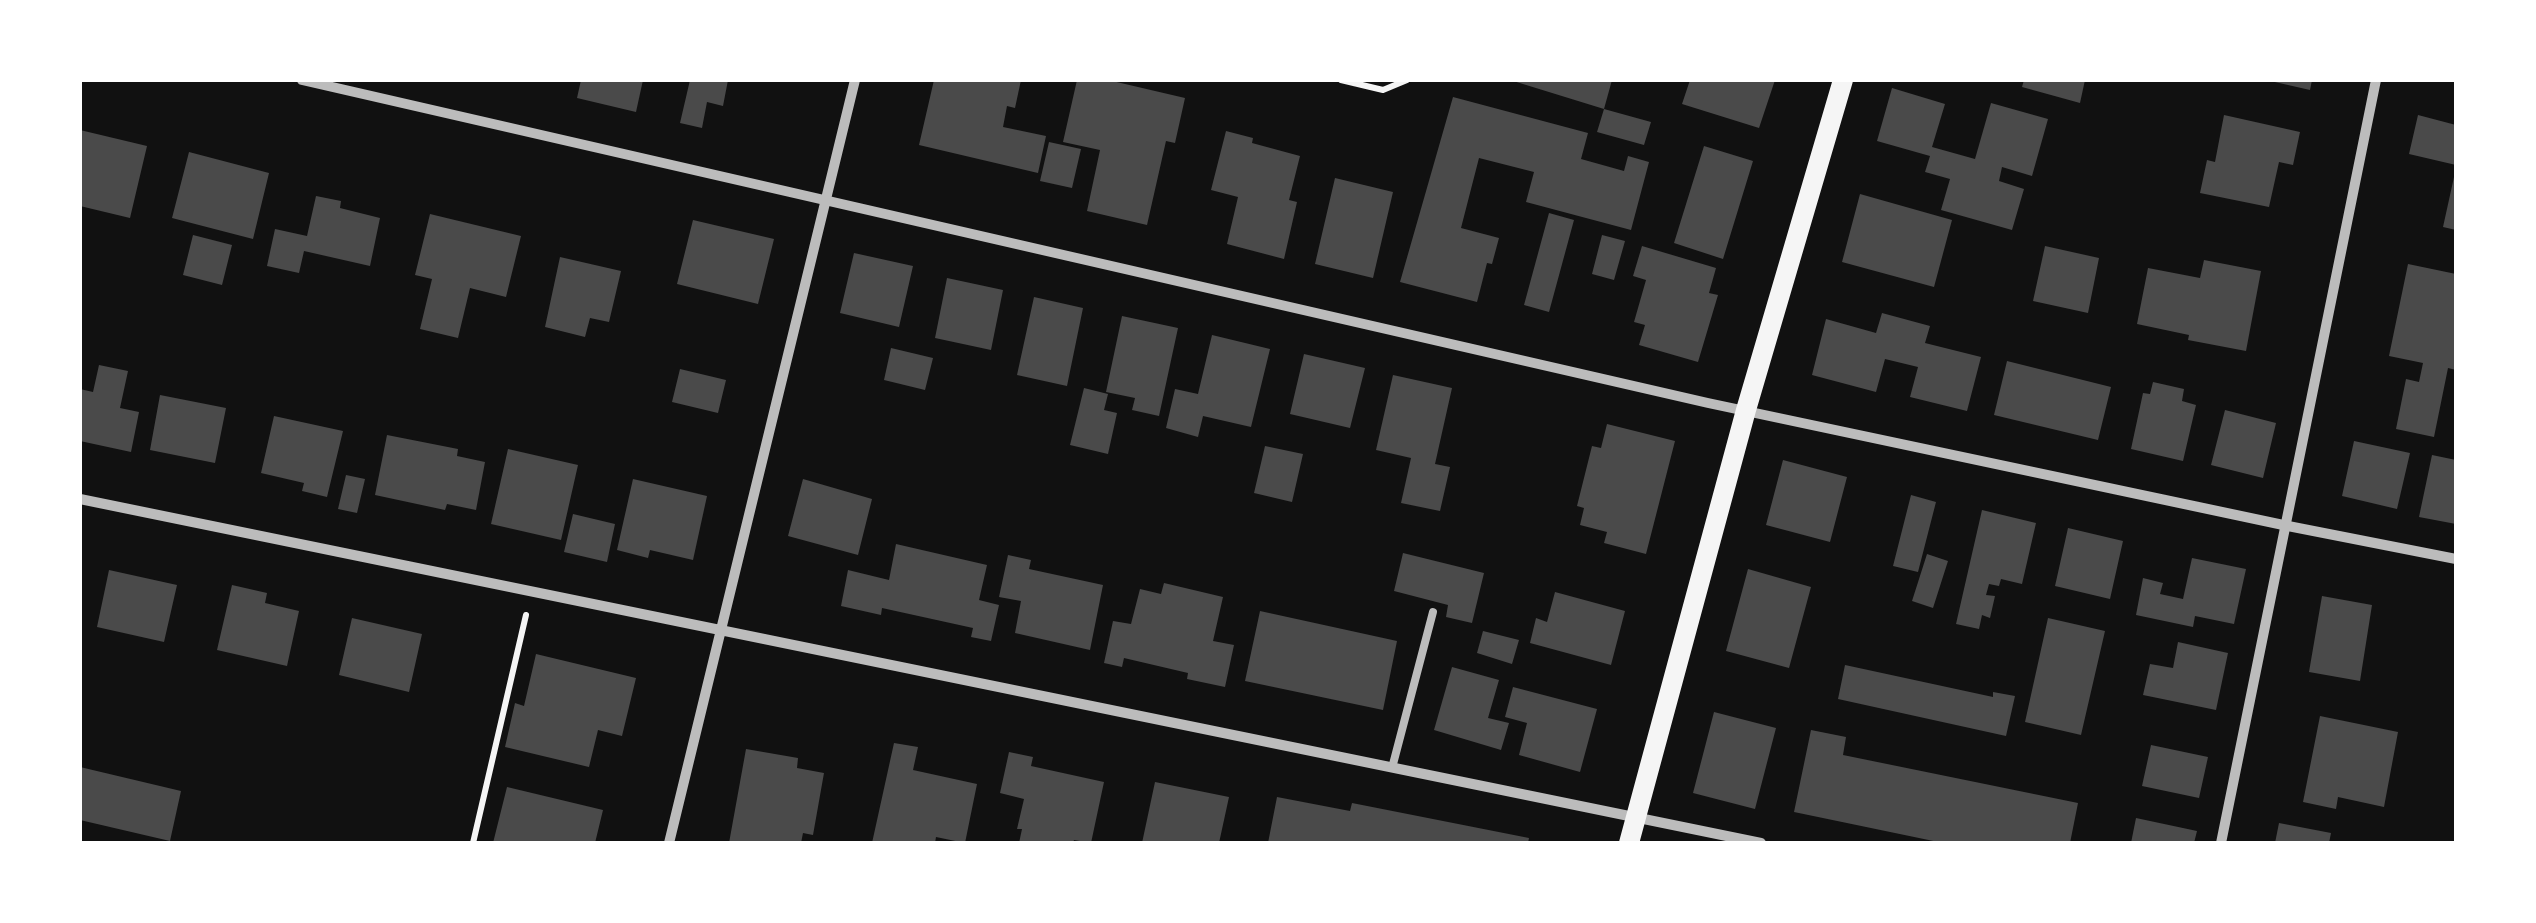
<!DOCTYPE html>
<style>
body{margin:0}
#map{position:relative;width:2536px;height:923px;overflow:hidden;background:#111;font-family:"Noto Sans",sans-serif}
canvas{display:block}
.frame{position:absolute;inset:0;border:82px solid #fff;pointer-events:none}
</style>
<div id="map">
<canvas width="2536" height="923"></canvas>
<div class="frame"></div>
</div>
<script>
const ctx = document.querySelector('canvas').getContext('2d');
ctx.lineJoin = 'round';
function paint(path, color) { ctx.fillStyle = color; ctx.fill(path, 'evenodd'); }
const poly = rows => new Path2D(rows.map(r => 'M' + r).join(''));
function trace(path, color, width, dash) { ctx.strokeStyle = color; ctx.lineWidth = width; ctx.lineCap = dash ? 'butt' : 'round'; ctx.setLineDash(dash || []); ctx.stroke(path); }
paint(poly([
 [581,80,643,80,636,112,577,98],
 [690,80,728,80,723,106,707,102,702,128,680,123],
 [934,80,1021,80,1015,108,1007,106,1003,127,1046,136,1038,173,919,145],
 [1077,80,1108,80,1185,98,1175,143,1166,141,1147,225,1087,211,1100,150,1063,142],
 [1510,80,1612,80,1604,109],
 [1690,80,1775,80,1759,128,1682,104],
 [2024,80,2085,80,2080,103,2022,87],
 [2266,80,2312,80,2310,90],
 [1892,88,1945,104,1932,147,1975,159,1991,103,2048,119,2032,176,2002,167,1999,181,2024,189,2012,230,1941,210,1950,179,1925,172,1930,156,1877,141],
 [1453,97,1588,133,1581,159,1624,171,1628,156,1649,162,1631,230,1526,202,1534,172,1479,158,1461,228,1499,238,1492,264,1487,263,1477,302,1400,282],
 [1604,109,1651,122,1644,145,1597,132],
 [2224,115,2300,132,2293,165,2279,162,2269,207,2200,193,2207,160,2215,162],
 [2418,115,2456,125,2456,165,2409,154],
 [80,130,147,146,130,218,80,206],
 [1226,131,1253,138,1252,143,1300,156,1289,200,1297,202,1284,259,1227,244,1238,197,1211,190],
 [1049,142,1081,149,1072,188,1040,181],
 [1704,146,1753,161,1723,259,1674,243],
 [189,152,269,173,253,239,172,218],
 [2454,177,2456,177,2456,230,2443,227],
 [1335,178,1393,192,1373,278,1315,264],
 [1860,194,1952,220,1934,287,1842,262],
 [316,196,341,201,340,208,380,218,370,266,304,251,299,273,267,266,275,229,307,236],
 [1549,213,1574,220,1549,312,1524,305],
 [430,214,521,236,506,297,470,288,458,338,420,329,432,279,415,275],
 [693,220,774,239,758,304,677,284],
 [193,235,232,245,222,285,183,275],
 [1602,235,1625,241,1614,280,1592,274],
 [1642,246,1716,268,1709,293,1718,295,1698,362,1639,345,1645,325,1634,322,1646,280,1633,276],
 [2045,246,2099,258,2088,313,2033,301],
 [854,253,913,266,899,327,840,313],
 [560,257,621,271,609,322,590,318,585,337,545,327],
 [2204,260,2261,271,2246,351,2188,340,2189,335,2137,324,2148,268,2200,278],
 [2408,264,2456,274,2456,370,2448,368,2434,437,2396,429,2406,379,2419,382,2423,363,2389,356],
 [947,278,1003,290,991,350,935,338],
 [1034,297,1083,308,1067,386,1017,375],
 [1882,313,1930,326,1925,343,1981,357,1967,411,1910,397,1918,367,1885,359,1876,392,1812,375,1826,319,1876,333],
 [1122,316,1178,328,1159,416,1132,410,1135,398,1106,392],
 [1212,335,1270,349,1251,427,1203,416,1198,437,1166,428,1175,389,1198,394],
 [891,348,933,358,925,390,884,380],
 [1304,354,1365,368,1350,428,1290,414],
 [2007,361,2111,387,2098,440,1994,415],
 [99,365,128,371,120,408,139,412,131,452,80,441,80,389,93,392],
 [680,369,726,380,718,413,672,402],
 [1393,375,1452,388,1435,464,1450,467,1440,511,1401,503,1411,458,1376,450],
 [2153,382,2184,389,2182,401,2196,405,2183,461,2131,449,2143,393,2150,394],
 [1084,388,1108,394,1104,410,1117,413,1108,454,1070,445],
 [160,395,226,408,215,463,150,450],
 [2225,410,2276,423,2263,478,2211,465],
 [274,416,343,431,327,497,302,491,304,483,261,473],
 [1607,424,1675,441,1646,554,1604,543,1607,532,1580,525,1584,508,1577,506,1592,446,1601,448],
 [387,435,458,449,457,456,485,462,476,510,447,504,445,510,375,495],
 [2354,441,2410,453,2397,509,2342,496],
 [1265,446,1303,454,1292,502,1254,493],
 [508,449,578,465,561,540,491,524],
 [2432,455,2456,460,2456,524,2419,517],
 [1783,460,1847,477,1830,542,1766,525],
 [346,475,365,479,357,513,338,509],
 [633,479,707,496,693,560,650,550,648,558,617,550],
 [803,479,872,499,858,555,788,536],
 [1911,495,1936,502,1918,572,1893,566],
 [1982,510,2036,523,2022,584,2001,579,1999,586,1989,584,1986,595,1995,596,1990,618,1982,615,1979,629,1956,624],
 [573,514,615,524,607,562,564,552],
 [2068,528,2123,541,2110,599,2055,586],
 [896,544,987,565,979,600,999,605,991,641,971,637,973,628,882,608,881,615,841,606,848,570,889,580],
 [1403,553,1484,573,1472,623,1446,617,1448,605,1394,591],
 [1927,554,1948,561,1933,608,1912,601],
 [1008,555,1031,560,1029,569,1103,585,1090,650,1015,633,1021,601,999,597],
 [2192,558,2246,569,2234,624,2195,616,2193,627,2136,615,2143,578,2163,583,2160,594,2183,599],
 [1748,569,1811,587,1789,668,1726,651],
 [109,570,177,585,164,642,97,627],
 [1164,583,1223,597,1213,641,1234,645,1225,687,1187,679,1188,673,1124,658,1122,667,1104,663,1113,621,1131,624,1140,589,1161,594],
 [232,585,267,593,265,603,299,611,287,666,217,650],
 [1555,592,1625,611,1611,665,1530,643,1536,618,1547,622],
 [2322,596,2372,605,2360,681,2309,672],
 [1260,611,1397,641,1383,710,1245,681],
 [352,618,422,634,409,692,339,675],
 [2048,618,2105,631,2081,735,2025,722],
 [1483,631,1519,640,1512,664,1477,653],
 [2178,642,2228,653,2216,710,2143,695,2150,664,2173,668],
 [536,654,636,678,622,736,598,730,589,767,505,747,515,703,524,706],
 [1845,665,1993,697,1993,692,2015,696,2006,736,1838,699],
 [1452,667,1499,680,1488,718,1509,723,1501,750,1434,730],
 [1513,687,1597,709,1580,772,1519,755,1527,723,1505,717],
 [1714,712,1776,728,1755,809,1693,793],
 [2320,716,2398,732,2384,807,2338,797,2336,809,2303,802],
 [1811,730,1846,737,1843,755,2078,803,2070,843,1943,843,1794,812],
 [894,743,918,747,913,770,977,784,965,843,936,837,935,843,872,843],
 [2151,745,2208,757,2199,798,2142,786],
 [746,749,798,758,797,768,824,773,813,835,803,833,801,843,729,843],
 [1009,752,1033,757,1031,766,1104,782,1091,843,1074,840,1073,843,1019,843,1022,829,1017,829,1024,799,1000,793],
 [80,767,181,791,170,841,80,820],
 [1155,782,1229,797,1219,843,1142,843],
 [507,787,603,810,595,843,493,843],
 [1277,797,1350,811,1352,803,1529,838,1528,843,1268,843],
 [2136,818,2197,831,2194,843,2131,843],
 [2279,823,2331,833,2329,843,2275,843]
]), '#4a4a4a');
trace(poly([
 [1341,80,1383,90,1407,80],
 [473,843,526,615]
]), '#f5f5f5', 6);
trace(poly([
 [1392,768,1433,612]
]), '#bcbcbc', 8);
trace(poly([
 [302,80,1708,403,2288,526,2456,559],
 [80,499,1761,843],
 [669,843,855,80],
 [2221,843,2376,80]
]), '#bcbcbc', 10);
trace(poly([
 [1629,843,1746,410,1843,80]
]), '#f5f5f5', 20);
</script>
